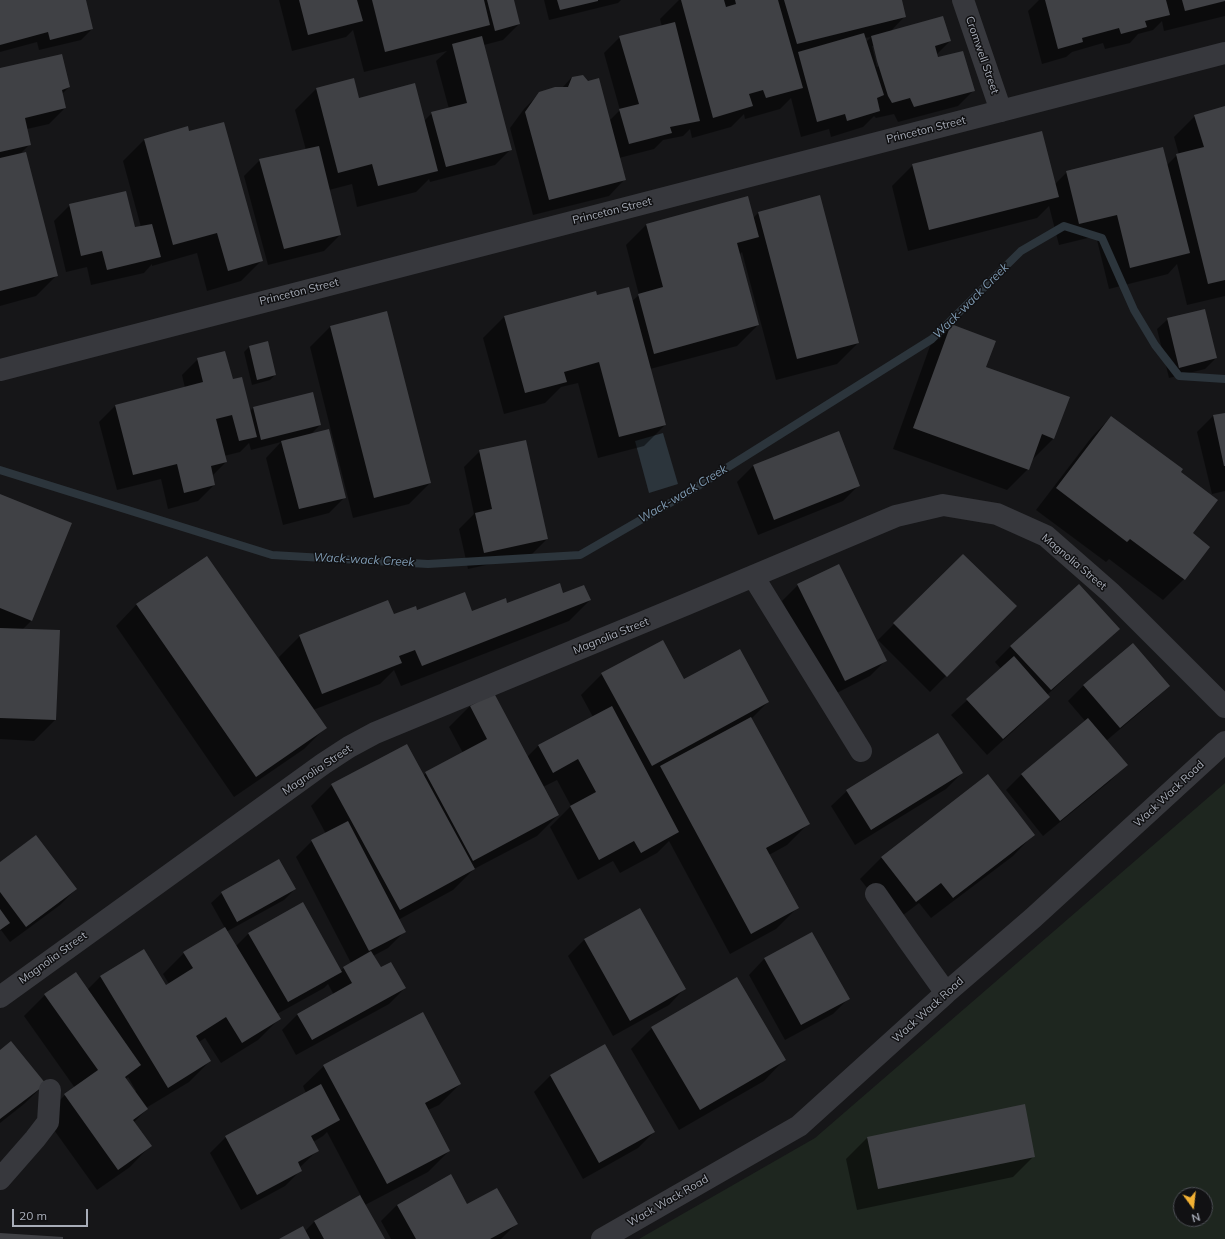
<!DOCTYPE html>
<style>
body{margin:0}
#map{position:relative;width:1225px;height:1239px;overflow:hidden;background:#161618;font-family:Mulish,sans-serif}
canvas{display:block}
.north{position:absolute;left:1173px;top:1187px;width:40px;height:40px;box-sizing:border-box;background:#111113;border:1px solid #4d4f55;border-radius:50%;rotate:165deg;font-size:11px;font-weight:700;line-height:16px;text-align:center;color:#a8adb8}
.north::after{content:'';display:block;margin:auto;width:14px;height:18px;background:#f2b134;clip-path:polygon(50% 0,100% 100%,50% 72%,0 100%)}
.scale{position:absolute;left:12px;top:1209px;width:76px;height:18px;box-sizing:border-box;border:2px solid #a8adb8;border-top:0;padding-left:5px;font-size:12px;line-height:14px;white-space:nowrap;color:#a8adb8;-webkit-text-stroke:3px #111113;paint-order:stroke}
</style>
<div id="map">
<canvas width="1225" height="1239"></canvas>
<div class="north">N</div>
<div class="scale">20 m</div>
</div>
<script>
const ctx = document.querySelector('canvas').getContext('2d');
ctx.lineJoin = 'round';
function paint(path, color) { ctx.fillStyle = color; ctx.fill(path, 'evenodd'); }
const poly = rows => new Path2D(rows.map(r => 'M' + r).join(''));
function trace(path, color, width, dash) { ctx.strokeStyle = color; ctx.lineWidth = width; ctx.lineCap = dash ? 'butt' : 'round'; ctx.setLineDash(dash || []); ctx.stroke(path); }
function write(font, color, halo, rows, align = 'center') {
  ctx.font = font + ' Mulish,sans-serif'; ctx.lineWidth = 3; ctx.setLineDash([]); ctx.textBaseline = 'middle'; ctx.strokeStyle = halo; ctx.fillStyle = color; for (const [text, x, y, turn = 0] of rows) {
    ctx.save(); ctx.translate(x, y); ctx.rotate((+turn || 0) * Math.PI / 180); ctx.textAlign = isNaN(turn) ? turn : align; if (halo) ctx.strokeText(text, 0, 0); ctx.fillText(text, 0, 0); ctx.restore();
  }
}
paint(poly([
 [1225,783,1225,1239,639,1239,815,1138],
 [1181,1195,1205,1195,1205,1219,1181,1219]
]), '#1e261f');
paint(poly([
 [663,433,678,484,649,493,635,441]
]), '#2c353c');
paint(poly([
 [0,0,84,0,92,29,81,40,39,50,37,42,0,52],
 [279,0,513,0,519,24,503,40,484,45,511,149,495,165,430,182,429,179,416,192,357,207,352,184,329,190,340,235,324,251,268,265,244,176,260,160,306,150,295,110,316,89,353,79,358,99,424,121,432,113,449,109,436,61,447,51,364,72,353,30,346,37,292,51],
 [544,0,621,0,618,3,549,20],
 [679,0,901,0,905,16,890,32,950,41,936,55,937,59,974,90,958,106,898,122,894,114,876,118,874,116,863,127,831,137,829,129,801,137,791,98,780,109,745,119,744,114,731,127,692,138,690,129,683,136,663,140,654,149,619,158,624,180,609,196,533,215,510,128,524,109,540,93,562,88,572,77,609,121,620,110,604,53,620,37,662,27,660,19],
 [871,37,866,42,865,38],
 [872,46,874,46,879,66,877,67],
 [1039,0,1225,0,1225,16,1164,31,1162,21,1153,30,1138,34,1130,43,1105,49,1103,43,1072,52,1066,57,1042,64,1028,11],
 [0,69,69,87,62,94,65,108,49,124,27,129,30,144,20,154,57,275,36,296,0,306],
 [1225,107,1225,296,1187,305,1177,264,1168,274,1109,289,1096,236,1059,245,1049,206,1037,218,908,251,892,186,913,165,1054,185,1067,172,1167,165,1177,155,1179,155,1174,137,1195,116],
 [189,133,262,260,241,281,207,291,197,253,152,266,152,264,144,273,91,285,87,267,66,272,54,221,70,205,134,229,141,227,123,161,144,140],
 [758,213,858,343,837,364,776,380,742,252,739,255,758,325,737,346,650,369,665,425,644,446,598,458,578,383,561,387,545,403,504,414,483,338,504,317,597,296,632,301,639,295,626,245,647,224,753,218],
 [1168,319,1216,358,1205,369,1169,378,1157,329],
 [951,325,984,368,1053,439,1032,460,1028,469,1007,490,893,449,930,346],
 [331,326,430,483,409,504,353,518,310,347],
 [267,343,275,375,270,380,252,385,244,352,249,347],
 [198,359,232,380,249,412,253,408,320,425,310,435,345,497,329,513,283,525,266,458,281,442,251,450,249,443,240,452,224,456,226,462,212,476,214,485,198,501,168,509,161,479,117,490,99,422,115,406,185,388,182,375],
 [1225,414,1225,491,1212,494,1197,432,1213,416],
 [1111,417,1179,472,1191,533,1184,579,1163,600,1109,559,1106,562,1036,510,1091,438],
 [838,433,859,485,843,501,758,535,737,482,753,466],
 [480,451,547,539,531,555,468,569,459,529,474,514,464,467],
 [0,495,71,523,31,621,22,630,55,720,34,741,0,739],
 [963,555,1015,606,930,692,878,640],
 [207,557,281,663,279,657,300,636,393,616,417,612,472,612,563,594,590,600,569,621,401,686,394,670,380,684,313,710,325,728,304,749,234,797,116,626,136,605],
 [798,585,886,660,870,676,829,697,782,601],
 [1102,644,1047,695,1049,697,1033,713,987,755,951,715,1001,669,995,662,1011,646],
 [602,674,684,680,768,702,751,719,808,824,787,845,769,855,797,908,776,929,730,954,669,841,657,853,620,873,613,861,578,880,550,827,571,806,557,780,543,787,558,815,537,836,474,869,453,890,398,920,404,932,388,948,373,956,380,969,405,988,389,1004,296,1055,282,1030,298,1014,334,995,328,984,324,988,277,1014,279,1019,258,1040,221,1063,205,1038,199,1042,210,1061,189,1082,146,1108,147,1109,134,1122,150,1146,130,1167,97,1190,44,1116,65,1095,75,1088,24,1016,45,995,87,990,100,977,144,951,165,986,169,984,163,974,184,953,225,928,211,903,222,893,295,889,284,900,226,932,235,947,249,933,340,971,351,963,296,857,312,841,326,834,311,806,332,785,423,776,426,773,463,753,449,727,470,706,494,694,527,757,538,746,593,717,581,695],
 [128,1077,136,1091,135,1092,126,1079],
 [1084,685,1168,686,1152,702,1106,741,1126,765,1110,781,1043,836,1006,790,1022,774,1086,722,1068,701],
 [962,773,946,789,855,845,831,806,847,791],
 [988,776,1033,835,1013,856,931,918,919,903,894,922,860,879,881,858],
 [0,864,76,889,60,905,10,942,1,930,0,931],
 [639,909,684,989,669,1005,613,1036,568,956,584,940],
 [764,959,849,998,833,1014,785,1040,749,975],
 [652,1028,784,1060,764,1081,679,1130,631,1049],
 [605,1045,654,1132,638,1148,583,1179,534,1092,550,1076],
 [0,1051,45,1084,24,1104,0,1123],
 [324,1066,460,1084,439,1105,428,1110,449,1151,428,1172,365,1205,384,1239,281,1239,305,1231,314,1222,361,1196,327,1132,323,1136,313,1142,317,1151,299,1168,301,1170,285,1186,241,1210,210,1153,226,1137,306,1093,303,1086],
 [867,1138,1034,1156,1013,1177,857,1210,846,1159],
 [397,1205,467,1205,516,1224,501,1239,391,1239,381,1221]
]), '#0007');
trace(poly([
 [0,470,272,555,428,564,580,555,682,496,932,339,1021,251,1064,226,1102,238,1134,310,1155,345,1179,376,1225,379]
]), '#2c353c', 8);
paint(poly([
 [0,0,86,0,93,29,50,40,48,32,0,45],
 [299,0,357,0,363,21,308,35],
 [372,0,484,0,490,25,385,52],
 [487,0,514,0,520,24,495,31],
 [557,0,598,0,598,1,560,10],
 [681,0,724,0,726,7,736,4,735,0,778,0,803,88,766,98,763,90,749,94,753,106,713,118],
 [784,0,902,0,906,17,797,44],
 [1045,0,1166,0,1170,15,1145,21,1147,27,1121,34,1119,28,1082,38,1083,42,1058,49],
 [1182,0,1225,0,1225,1,1185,11],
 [943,16,951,41,935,46,938,57,963,51,975,91,914,107,910,98,892,103,888,96,877,61,871,36],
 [675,22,700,121,670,127,672,133,629,144,619,109,639,104,619,36],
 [864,33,884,95,877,98,880,111,847,121,845,114,817,122,798,52],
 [482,36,512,150,446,167,431,112,467,103,452,44],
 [62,54,70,87,62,90,66,108,25,118,31,145,0,152,0,68],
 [583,75,588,81,599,78,626,180,549,200,525,112,539,92,555,87,568,87,572,77],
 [354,78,359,98,415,83,438,171,378,186,372,164,338,173,316,88],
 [1225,106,1225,280,1208,284,1176,154,1204,147,1194,115],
 [224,122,263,261,228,271,217,233,173,245,144,139,188,126,189,131],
 [1042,131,1059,197,929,230,912,164],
 [319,146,341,235,284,249,259,159],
 [1163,147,1190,253,1130,268,1117,215,1079,224,1066,171],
 [26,152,58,276,0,291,0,158],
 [126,191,135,227,152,224,161,257,107,270,102,251,81,256,69,204],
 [820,195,859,343,797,359,758,212],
 [748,196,759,237,737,243,759,325,654,354,638,294,663,287,646,224],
 [629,287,666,425,619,437,599,362,564,372,567,382,525,393,504,316,596,291,597,295],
 [1205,309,1217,358,1179,368,1167,318],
 [387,311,431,483,374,498,330,326],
 [951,324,996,341,986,367,1070,397,1054,439,1042,434,1029,470,913,428],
 [268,341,276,375,257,380,249,346],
 [225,351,233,379,242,377,257,437,239,441,232,415,216,419,227,462,211,466,215,485,184,493,177,464,133,475,115,405,203,382,197,358],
 [313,392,321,425,261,440,253,407],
 [1225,413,1225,466,1224,466,1213,415],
 [1111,416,1183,469,1181,472,1218,500,1193,533,1210,547,1185,580,1130,539,1127,542,1056,488],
 [329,429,346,498,299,509,281,441],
 [839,431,860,486,774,520,753,465],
 [526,440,548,539,484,553,475,513,492,509,479,450],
 [0,494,72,523,32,621,0,608],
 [963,554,1017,606,947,677,893,623],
 [207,556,327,728,256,777,136,604],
 [839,564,887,661,845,681,797,584],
 [560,583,563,593,584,585,591,600,422,666,415,650,399,656,402,663,322,694,299,635,388,600,394,614,416,606,417,610,465,592,472,611,506,598,507,603],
 [1079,584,1120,629,1051,690,1010,646],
 [0,628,60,630,56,720,0,718],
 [663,640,684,679,740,649,769,702,652,766,601,673],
 [1133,643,1170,686,1120,728,1083,685],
 [1014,656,1050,697,1003,739,966,699],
 [494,693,559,815,473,861,425,772,487,739,470,706],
 [612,706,679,832,641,853,634,841,599,860,570,806,596,792,578,759,553,773,538,745],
 [751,717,810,824,766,848,799,908,751,934,660,766],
 [1088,718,1128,765,1060,821,1021,774],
 [938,733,963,773,871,830,846,790],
 [407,744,475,869,400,910,331,784],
 [988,774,1035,835,953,898,941,883,916,902,881,857],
 [348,821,406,932,369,951,311,840],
 [36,835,77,889,26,927,0,892,0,862],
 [279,859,296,889,237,922,221,892],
 [303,902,342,972,288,1002,248,933],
 [640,908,686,989,630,1021,584,939],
 [0,909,10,923,0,930],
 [225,927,281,1019,242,1043,226,1017,196,1036,211,1061,168,1088,100,976,144,949,166,985,193,968,183,952],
 [812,932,850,999,801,1025,764,958],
 [371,951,381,967,391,962,406,988,312,1040,297,1014,352,983,343,967],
 [76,972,141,1065,125,1077,148,1109,133,1120,152,1146,118,1170,64,1094,98,1070,44,994],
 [737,977,786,1060,700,1110,651,1027],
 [423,1012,461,1084,425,1103,450,1151,387,1184,323,1065],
 [11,1041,46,1084,0,1119,0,1050],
 [605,1044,655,1132,599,1163,550,1075],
 [321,1084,340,1120,311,1136,319,1151,298,1162,302,1171,257,1195,225,1136],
 [1025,1104,1035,1157,878,1189,867,1137],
 [451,1174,467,1204,497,1188,518,1224,490,1239,416,1239,397,1205],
 [360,1195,385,1239,324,1239,314,1221],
 [303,1226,310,1239,279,1239],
 [0,1233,63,1237,63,1239,0,1239]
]), '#404145');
trace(poly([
 [963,0,1001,111],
 [0,370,1225,53],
 [753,576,861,751],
 [876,894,908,940,946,993],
 [0,997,323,764,349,747,375,733,687,604,896,516,943,505,997,514,1046,536,1111,593,1225,707],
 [0,1179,35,1139,48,1122,50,1090],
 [602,1239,799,1126,946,993,1033,918,1225,742]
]), '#37383d', 22);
write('11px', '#a8adb8', '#111113', [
 ["Cromwell Street",982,55,71],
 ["Princeton Street",926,130,-14],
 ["Princeton Street",612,211,-14],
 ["Princeton Street",299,292,-14],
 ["Magnolia Street",1074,562,40],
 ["Magnolia Street",611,636,-22],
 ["Magnolia Street",317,770,-34],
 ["Wack Wack Road",1169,794,-43],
 ["Magnolia Street",53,958,-36],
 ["Wack Wack Road",928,1010,-42],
 ["Wack Wack Road",668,1201,-30]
]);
write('italic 12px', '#7f9bb3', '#111113', [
 ["Wack-wack Creek",971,301,-45],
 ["Wack-wack Creek",683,494,-31],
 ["Wack-wack Creek",364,560,3]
]);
</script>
